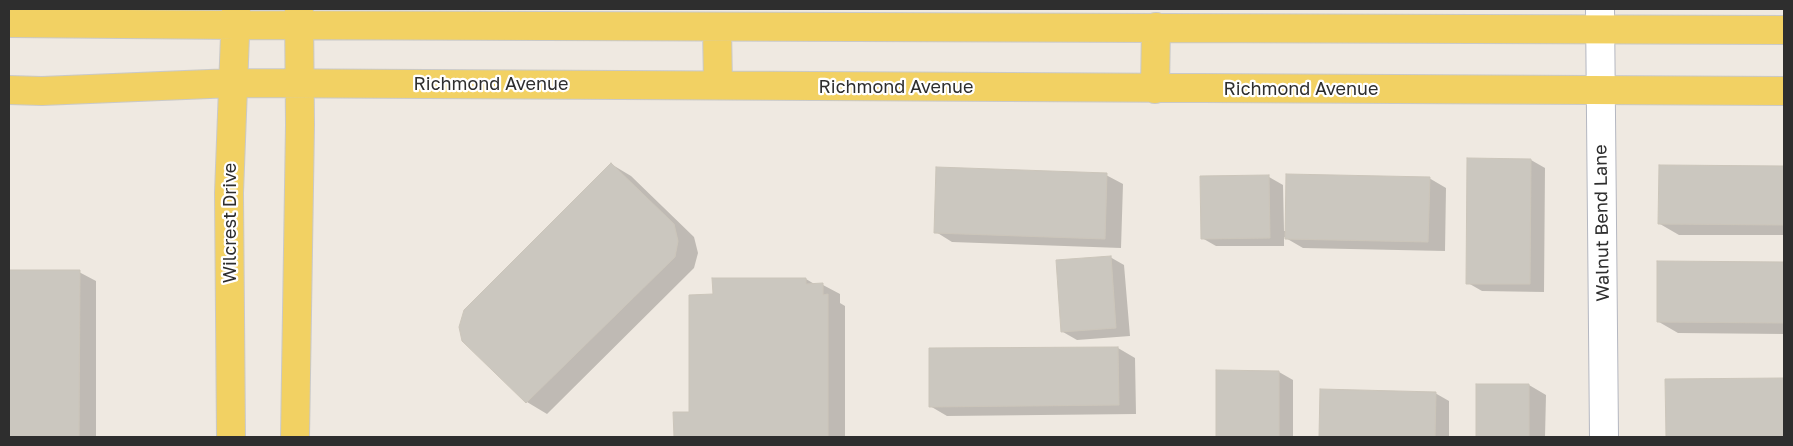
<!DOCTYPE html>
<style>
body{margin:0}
#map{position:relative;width:1793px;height:446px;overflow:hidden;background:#efe9e1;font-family:"Golos Text",sans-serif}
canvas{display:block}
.frame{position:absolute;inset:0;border:10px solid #2e2e2e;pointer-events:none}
</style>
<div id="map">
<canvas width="1793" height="446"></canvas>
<div class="frame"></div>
</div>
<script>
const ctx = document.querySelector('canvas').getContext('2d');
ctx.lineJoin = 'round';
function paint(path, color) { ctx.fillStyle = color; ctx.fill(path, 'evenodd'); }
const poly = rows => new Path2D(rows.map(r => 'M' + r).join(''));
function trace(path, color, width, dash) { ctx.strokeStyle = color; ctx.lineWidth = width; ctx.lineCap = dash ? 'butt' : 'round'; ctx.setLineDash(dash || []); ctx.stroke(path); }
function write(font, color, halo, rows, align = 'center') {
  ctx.font = font + ' "Golos Text",sans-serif'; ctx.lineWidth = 4.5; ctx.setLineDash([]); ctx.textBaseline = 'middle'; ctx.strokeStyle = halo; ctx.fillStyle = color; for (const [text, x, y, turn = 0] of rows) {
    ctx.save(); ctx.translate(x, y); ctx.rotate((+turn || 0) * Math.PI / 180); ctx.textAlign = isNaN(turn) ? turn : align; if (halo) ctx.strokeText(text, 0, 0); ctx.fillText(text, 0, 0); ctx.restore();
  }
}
paint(poly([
 [1531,160,1545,168,1544,292,1482,291,1468,283],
 [611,164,631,176,694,237,698,253,694,268,547,414,527,402,463,341],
 [1660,166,1784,167,1784,235,1679,235,1660,224],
 [1106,175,1123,184,1121,248,952,242,936,232],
 [1202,177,1269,177,1283,185,1284,231,1286,231,1429,178,1446,188,1445,251,1303,248,1284,237,1284,246,1216,246,1202,238],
 [1110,257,1124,265,1130,336,1077,340,1063,332],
 [1658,263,1784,263,1784,334,1678,333,1659,322],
 [9,271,79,272,96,281,96,437,9,437],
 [806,279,816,285,823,285,840,294,840,303,845,306,845,437,676,437,675,414,691,413,714,295],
 [1118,348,1135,358,1136,414,947,416,930,406,930,349],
 [1218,372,1279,372,1293,380,1293,437,1217,437],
 [1784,379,1784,437,1667,437,1666,380],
 [1477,385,1529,385,1546,395,1545,437,1477,437],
 [1321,391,1435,393,1449,401,1449,437,1321,437]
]), '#0003');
const building = poly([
 [1467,158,1531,159,1530,284,1466,284,1467,158],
 [611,163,674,224,678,241,675,257,526,403,462,341,459,327,464,310,611,163],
 [1659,165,1784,166,1784,225,1658,224,1659,165],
 [936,167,1107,173,1105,239,934,233,936,167],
 [1286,174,1430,177,1428,242,1285,239,1286,174],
 [1269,175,1270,238,1201,239,1200,176,1269,175],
 [1111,256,1116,328,1061,332,1056,260,1111,256],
 [1657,261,1784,262,1784,323,1657,322,1657,261],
 [9,270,80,270,79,437,9,437,9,270],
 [712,278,806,278,806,284,823,283,823,295,828,294,828,437,674,437,673,412,689,412,689,295,713,294,712,278],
 [1118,347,1119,405,929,407,929,348,1118,347],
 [1216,370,1279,371,1279,437,1216,437,1216,370],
 [1784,378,1784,437,1666,437,1665,379,1784,378],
 [1476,384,1529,384,1529,437,1476,437,1476,384],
 [1320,389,1436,392,1435,437,1319,437,1320,389]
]);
paint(building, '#cbc7bf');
trace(building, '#cbc5ba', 1);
const minor = poly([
 [1600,9,1604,437]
]);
const major = poly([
 [9,23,236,25,1784,30],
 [717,27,718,85],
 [1155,89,1156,27],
 [9,90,42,91,233,83,1784,91],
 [231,437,229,193,236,9],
 [295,437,300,125,299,9]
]);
trace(minor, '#b4b7c1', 30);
trace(major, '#c9c9c9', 30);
trace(minor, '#fff', 28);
trace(major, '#f2d163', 28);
write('18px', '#2e2e2e', '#fff', [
 ["Richmond Avenue",491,84],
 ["Richmond Avenue",896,87],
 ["Richmond Avenue",1301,89],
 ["Wilcrest Drive",230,223,-90],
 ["Walnut Bend Lane",1602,223,-91]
]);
</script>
